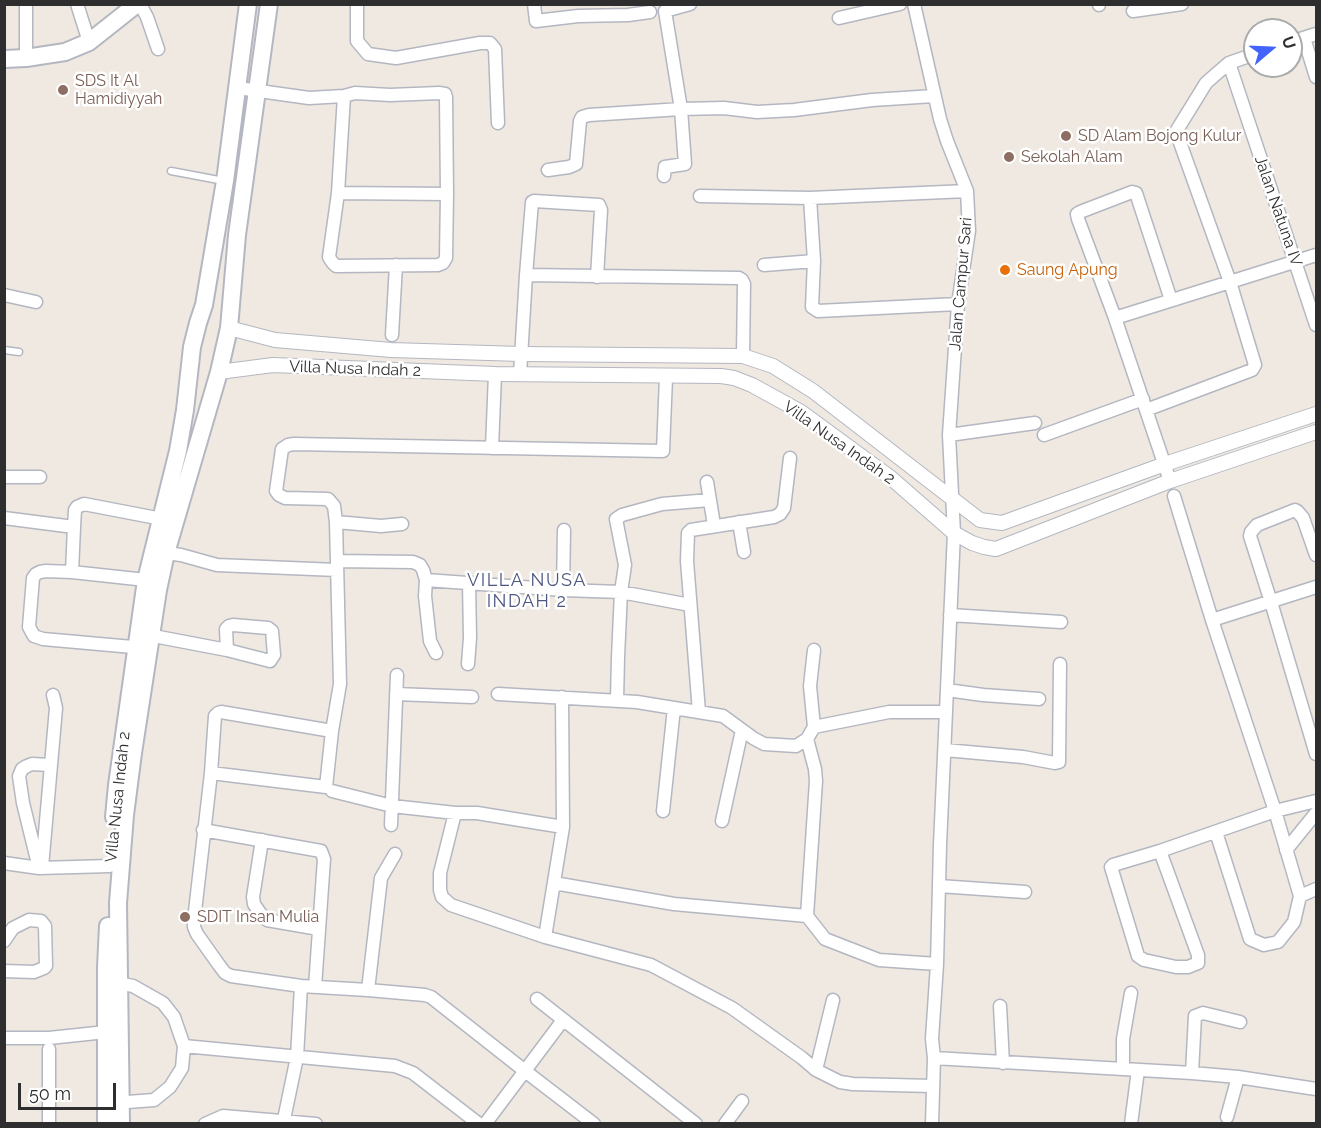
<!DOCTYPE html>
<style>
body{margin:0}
#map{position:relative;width:1321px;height:1128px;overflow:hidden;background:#efe9e1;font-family:Raleway,sans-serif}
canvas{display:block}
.frame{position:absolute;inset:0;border:6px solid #2e2e2e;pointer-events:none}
.north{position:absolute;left:1243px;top:18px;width:60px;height:60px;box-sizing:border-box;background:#fff;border:2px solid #ababab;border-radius:50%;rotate:71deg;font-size:16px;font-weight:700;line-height:24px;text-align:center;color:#2e2e2e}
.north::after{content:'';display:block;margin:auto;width:21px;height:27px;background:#4264fb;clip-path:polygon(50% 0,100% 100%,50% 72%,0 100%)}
.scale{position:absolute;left:18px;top:1083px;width:98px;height:27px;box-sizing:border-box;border:3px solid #2e2e2e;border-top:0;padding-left:8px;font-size:18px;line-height:21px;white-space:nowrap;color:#2e2e2e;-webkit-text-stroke:4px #fff;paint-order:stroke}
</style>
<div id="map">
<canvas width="1321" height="1128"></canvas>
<div class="frame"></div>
<div class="north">U</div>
<div class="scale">50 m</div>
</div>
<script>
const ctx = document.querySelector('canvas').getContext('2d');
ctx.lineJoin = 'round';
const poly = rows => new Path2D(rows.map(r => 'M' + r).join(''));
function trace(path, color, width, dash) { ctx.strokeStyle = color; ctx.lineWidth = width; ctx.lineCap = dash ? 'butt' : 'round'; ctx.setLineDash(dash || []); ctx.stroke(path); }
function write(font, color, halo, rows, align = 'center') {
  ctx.font = font + ' Raleway,sans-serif'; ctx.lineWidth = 5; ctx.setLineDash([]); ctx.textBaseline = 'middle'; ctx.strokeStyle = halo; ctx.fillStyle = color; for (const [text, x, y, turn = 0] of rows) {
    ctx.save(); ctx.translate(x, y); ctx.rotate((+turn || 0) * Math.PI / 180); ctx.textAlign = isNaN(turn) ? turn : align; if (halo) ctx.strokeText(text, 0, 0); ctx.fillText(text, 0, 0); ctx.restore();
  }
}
const service = poly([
 [171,171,224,181],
 [4,350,19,352]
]);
const minor = poly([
 [77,4,89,42],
 [140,4,147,17,158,49],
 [357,4,357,41,368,54,396,58,480,43,490,43,495,49,498,123],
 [534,4,536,21,578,16,628,15,650,12],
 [914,4,940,119,947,141,967,191,969,231,958,304,949,435,954,533,940,845,937,964,932,1039,934,1058,932,1124],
 [1099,4,1099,5],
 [1133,11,1182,4],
 [839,18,900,4],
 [1304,38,1316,77],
 [1291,42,1316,34],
 [26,58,26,4],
 [1229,63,1316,325],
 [238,88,309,98,344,96,355,93,390,95,439,93,445,94,446,97,447,194,446,258,443,263,438,265,336,266,332,262,329,257,338,193,344,96],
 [548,170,569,167,576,164,580,121,582,117,589,115,681,109,724,108,757,112,794,110,872,100,934,96],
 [664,176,665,167,685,164,681,109,665,11,690,4],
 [338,193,447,194],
 [700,196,810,198,967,191],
 [814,261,812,307,818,311,958,304],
 [764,265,814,261,810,198],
 [526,275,739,278,742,280,744,284,743,356],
 [4,295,36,302],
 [1115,318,1316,255],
 [392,335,396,265],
 [520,374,526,275,532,202,534,201,599,205,601,210,597,277],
 [1146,410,1252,370,1255,365,1230,282,1178,137,1177,130,1206,83,1215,75,1229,63,1255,54],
 [949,435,1035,423],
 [1044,435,1143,399],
 [492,448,495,374],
 [4,477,40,477],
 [1170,481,1115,318,1078,219,1077,214,1080,212,1132,192,1136,193,1171,300],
 [707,482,714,525],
 [1174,496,1212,620,1275,811,1300,896,1294,922,1278,942,1264,945,1250,939,1216,832],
 [4,518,74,527,72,572],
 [336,522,381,526,402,524],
 [739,522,744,552],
 [74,527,75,510,77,507,84,504,162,519],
 [166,553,181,555,217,565,337,570],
 [1316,555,1303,518,1297,511,1295,510,1257,525,1251,532,1250,536,1271,602,1316,754],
 [337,561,413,562,420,565,423,570,426,580,563,590,621,592,690,605],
 [426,580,425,596,430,641,436,653],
 [563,590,564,530],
 [950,615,1061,622],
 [1212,620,1316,587],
 [143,634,227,650,226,629,229,626,233,625,268,628,272,631,274,655,270,661,227,650],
 [144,648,43,639,34,636,29,627,33,578,36,574,40,572,46,571,72,572,146,580],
 [468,664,470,638,469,582],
 [947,690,983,695,1039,699],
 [396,694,472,697],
 [498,694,637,702,723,716,753,738,764,744,796,746,807,739,814,727,889,712,946,712],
 [562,697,563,827,545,937,651,965,732,1008,802,1058,816,1070,840,1082,853,1084,932,1086],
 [617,700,618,657,621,592,625,565,616,519,622,515,662,504,710,500],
 [699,712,687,561,688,533,691,530,774,517,780,514,784,508,790,458],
 [814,727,810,686,814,650],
 [332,731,221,712,218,713,215,716,211,773,194,920,194,927,197,934,219,965,225,973,231,976,301,986,368,990,425,995,431,997,525,1071,594,1124],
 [807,739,815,769,816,781,807,916,825,939,879,960,937,964],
 [945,750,1023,757,1055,763,1059,762,1060,664],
 [211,773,326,787,332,731,340,684,336,522,334,506,328,499,285,498,279,495,276,491,282,449,288,445,294,444,663,451,666,377],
 [332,791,392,806,455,813,477,813,563,827],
 [663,811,674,708],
 [455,813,440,873,440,890,442,897,451,905,545,937],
 [722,821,742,730],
 [391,825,397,675],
 [203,830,321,851,324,859,315,987],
 [262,840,253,897,254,904,260,913,267,920,319,929],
 [1286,850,1316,813],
 [1160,851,1198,955,1198,963,1188,967,1176,967,1144,960,1138,956,1111,867,1113,865,1160,851,1275,811,1316,801],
 [4,863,39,868,110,866],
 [38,864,23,803,19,776,22,769,27,766,32,764,50,765],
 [42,867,56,708,53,695],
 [554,883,674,904,807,916],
 [939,886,1025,892],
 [1300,896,1316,889],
 [4,941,13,928,29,920,41,921,45,926,46,966,44,968,34,972,4,971],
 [368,990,381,878,395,854],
 [537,999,696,1124],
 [1000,1006,1003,1063],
 [4,1038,49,1038,106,1032,113,1032],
 [184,1046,395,1066,413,1073,479,1124],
 [49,1049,49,1124],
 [934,1058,1192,1073,1238,1077,1316,1089],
 [1123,1069,1123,1039,1131,993],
 [816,1070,833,1000],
 [1192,1073,1195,1016,1203,1013,1240,1022],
 [114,1103,154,1100,170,1087,182,1068,184,1046,174,1017,163,1003,133,986,118,983],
 [1227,1117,1238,1077],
 [205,1124,223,1116,316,1124],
 [283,1124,297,1057,301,986],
 [485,1124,563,1020],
 [725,1124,742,1101],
 [1131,1124,1138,1070]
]);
const tertiary = poly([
 [229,328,275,340,391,350,521,354,743,356,773,366,813,391,980,520,1002,523,1165,464,1316,414],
 [219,372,273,365,495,374,721,376,734,378,752,385,801,412,891,478,954,533,972,543,984,547,996,549,1170,481,1316,432]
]);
const secondary = poly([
 [4,59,26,58,65,52,89,42,137,4],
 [114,817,117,785,146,580,178,451,185,410,192,347,198,323,204,305,225,181,248,4],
 [106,1124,106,967,108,926],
 [121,1124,118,903,125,815,133,753,158,590,166,553,219,372,229,328,237,235,269,4]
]);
trace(service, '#b4b7c1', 9);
trace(minor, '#b4b7c1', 15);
trace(tertiary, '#b4b7c1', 16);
trace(secondary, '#b4b7c1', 20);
trace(service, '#fff', 6);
trace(minor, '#fff', 12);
trace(tertiary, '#fff', 14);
trace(secondary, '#fff', 16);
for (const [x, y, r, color] of [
 [63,90,6,"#8d6e63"],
 [1066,136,6,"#8d6e63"],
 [1009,157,6,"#8d6e63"],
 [1005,270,6,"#e8710a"],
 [185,917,6,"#8d6e63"]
]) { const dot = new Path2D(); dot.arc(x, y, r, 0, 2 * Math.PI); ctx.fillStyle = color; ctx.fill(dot); trace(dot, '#fff', 2); }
write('16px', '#785e54', '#fff', [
 ["SDS It Al",75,81],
 ["Hamidiyyah",75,99],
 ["SD Alam Bojong Kulur",1078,136],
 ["Sekolah Alam",1021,157],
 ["SDIT Insan Mulia",197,917]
], 'left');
write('16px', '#2e2e2e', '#fff', [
 ["Jalan Natuna IV",1278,211,71],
 ["Jalan Campur Sari",961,284,-85],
 ["Villa Nusa Indah 2",355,369,2],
 ["Villa Nusa Indah 2",839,443,35],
 ["Villa Nusa Indah 2",118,797,-84]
]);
write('16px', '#c56008', '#fff', [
 ["Saung Apung",1017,270]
], 'left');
ctx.letterSpacing = '1.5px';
write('18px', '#4d5680', '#fff', [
 ["VILLA NUSA",527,581],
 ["INDAH 2",527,602]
]);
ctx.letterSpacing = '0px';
</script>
